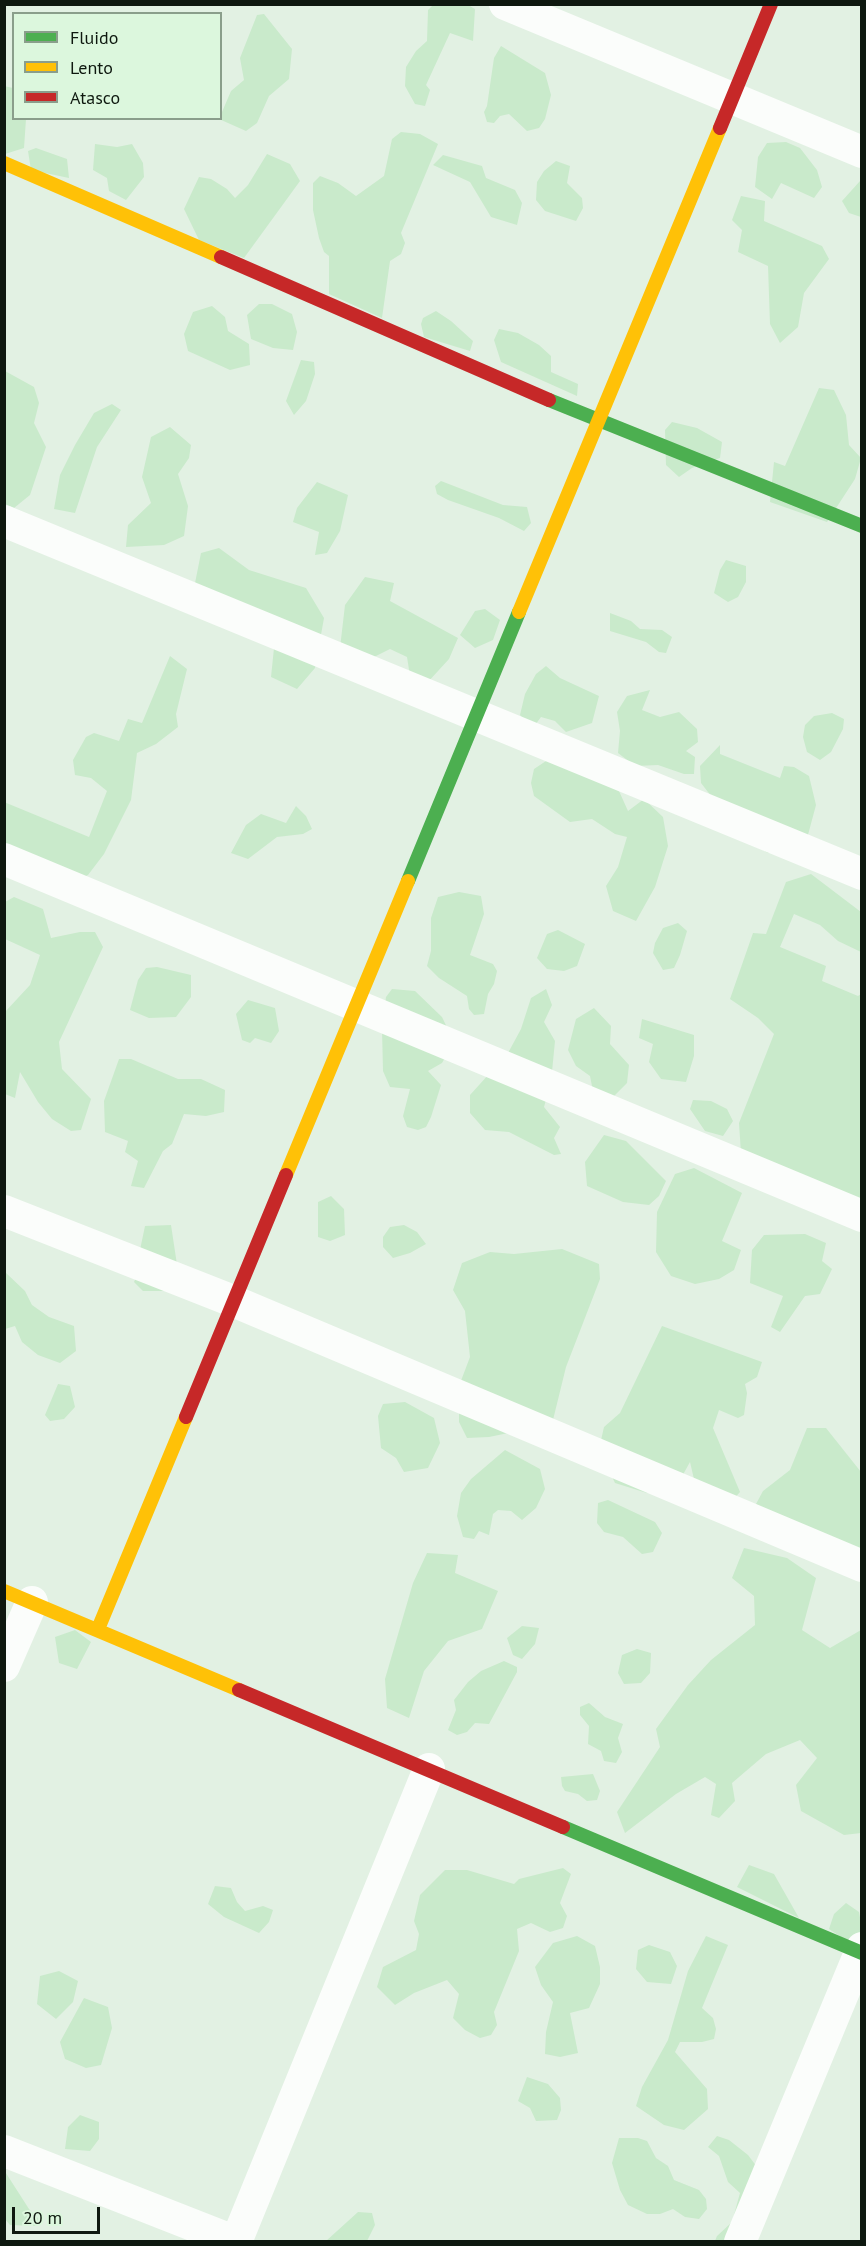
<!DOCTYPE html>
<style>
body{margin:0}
#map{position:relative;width:866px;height:2246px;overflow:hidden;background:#e2f1e3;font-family:"PT Sans",sans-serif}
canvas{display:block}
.frame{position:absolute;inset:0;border:6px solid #0e180f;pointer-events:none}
.legend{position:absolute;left:12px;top:12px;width:210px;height:108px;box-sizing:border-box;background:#dcf7dd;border:2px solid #8a9e8b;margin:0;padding:8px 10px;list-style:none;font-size:18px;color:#0e180f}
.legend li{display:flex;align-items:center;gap:12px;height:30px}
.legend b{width:30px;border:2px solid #8a9e8b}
.scale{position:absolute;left:12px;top:2207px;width:88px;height:27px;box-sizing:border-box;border:3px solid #0e180f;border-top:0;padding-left:8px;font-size:18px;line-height:21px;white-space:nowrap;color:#0e180f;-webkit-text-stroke:4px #dcf7dd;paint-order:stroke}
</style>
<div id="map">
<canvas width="866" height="2246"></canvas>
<div class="frame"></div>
<ul class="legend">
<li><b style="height:8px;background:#4caf50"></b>Fluido</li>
<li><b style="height:8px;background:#ffc107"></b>Lento</li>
<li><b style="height:8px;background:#c62828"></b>Atasco</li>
</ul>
<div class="scale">20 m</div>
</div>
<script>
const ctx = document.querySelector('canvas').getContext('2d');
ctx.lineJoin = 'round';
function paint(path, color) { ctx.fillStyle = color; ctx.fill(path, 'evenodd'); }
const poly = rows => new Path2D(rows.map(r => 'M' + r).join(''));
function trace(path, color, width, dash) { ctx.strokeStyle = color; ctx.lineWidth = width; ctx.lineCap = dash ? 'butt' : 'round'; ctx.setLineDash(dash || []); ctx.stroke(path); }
paint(poly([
 [433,5,468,5,475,9,473,41,450,33,426,85,430,90,425,106,415,104,405,86,406,67,416,51,427,41,428,10],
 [264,14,292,49,289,79,269,96,257,123,246,131,219,119,231,91,244,80,240,58,257,15],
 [501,46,545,73,551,95,545,119,539,128,527,131,509,114,500,116,494,123,487,122,484,112,487,106,494,58],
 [4,86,13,88,14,118,26,119,24,148,5,154],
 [401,132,420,134,438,144,401,233,405,243,401,254,390,261,382,318,329,294,329,256,324,252,319,238,313,210,313,183,320,176,338,183,356,196,384,176,392,139],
 [786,142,800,148,817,170,822,187,814,198,781,183,772,199,755,187,758,157,767,143],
 [95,144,117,147,132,144,143,163,144,177,126,200,109,191,107,178,93,170],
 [36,148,67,159,69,178,31,170,28,151],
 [267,154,290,164,300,181,244,258,199,240,184,209,199,177,211,179,227,189,235,198,248,185],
 [443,155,482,166,486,178,515,190,522,203,517,225,491,217,470,182,433,165],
 [556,161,570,166,567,183,582,198,583,208,576,221,545,211,536,200,537,182,544,171],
 [860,181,862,181,861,217,849,213,842,201],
 [741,196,765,201,764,221,822,246,829,259,804,293,798,327,780,343,770,324,768,266,738,252,742,230,732,220],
 [259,304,272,304,292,314,297,332,293,350,273,348,251,339,247,315],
 [212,306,225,317,228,331,249,344,250,365,230,370,188,351,184,334,193,312],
 [436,311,451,321,473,341,470,351,424,337,421,324,423,318],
 [499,329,518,333,539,345,551,356,551,372,578,384,577,396,501,362,494,340],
 [301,360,314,362,315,374,306,401,294,415,286,401],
 [5,371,34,387,39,403,34,423,46,447,30,495,14,508,5,504],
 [819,388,834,390,846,415,849,445,861,458,855,479,827,522,770,502,774,462,785,466],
 [112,404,121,410,97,447,75,513,54,509,60,475,75,445,94,413],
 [672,422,697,428,722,442,720,458,692,468,679,477,666,465,665,430],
 [170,427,191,445,189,458,178,474,188,506,184,536,164,545,126,547,128,525,151,503,142,477,151,437],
 [441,481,503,505,527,507,531,523,524,531,499,518,448,500,437,494,435,486],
 [317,482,348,495,340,531,327,553,315,555,319,532,293,522,297,508],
 [219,548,249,570,306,588,324,618,315,668,297,689,271,677,274,648,194,588,201,553],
 [726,560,746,566,746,582,738,597,728,602,714,593,720,570],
 [365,577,394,583,390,601,458,638,449,659,427,683,410,676,407,657,390,649,362,663,340,648,345,605],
 [485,609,500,620,493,640,475,648,460,635,475,611],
 [610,613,631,621,640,629,662,630,672,637,666,653,659,652,646,642,610,631],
 [170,656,187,669,176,714,178,727,156,744,137,753,131,800,104,854,88,875,76,881,5,873,4,802,89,837,107,791,91,778,75,775,73,760,86,737,94,733,119,741,128,719,142,723],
 [546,666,560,678,599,696,592,723,566,732,555,721,541,717,532,729,520,715,525,694,536,674],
 [650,690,642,710,660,717,679,712,697,729,698,742,686,751,695,757,694,774,684,774,658,765,635,766,618,753,620,731,617,712,627,696],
 [832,713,844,719,843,729,831,752,820,760,807,752,803,737,805,725,814,716],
 [720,745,720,754,780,778,784,766,794,767,809,776,816,805,805,846,768,853,745,840,701,783,700,766],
 [549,759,605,782,619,791,628,811,644,799,663,817,668,846,655,887,636,921,613,911,606,886,618,867,627,837,615,834,592,819,570,822,534,796,531,783,534,769],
 [296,806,306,816,312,829,303,834,277,837,248,859,231,853,246,825,261,814,286,823],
 [811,874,861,912,861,952,838,941,820,925,794,914,780,947,826,966,822,981,858,996,861,994,861,1213,742,1168,739,1123,774,1034,758,1018,730,999,753,933,766,934,786,882],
 [459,892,481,896,484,914,470,955,493,964,497,971,494,984,488,994,484,1014,474,1015,469,1009,467,996,439,978,427,966,431,951,431,918,438,897],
 [14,897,43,909,51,938,80,932,95,932,103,947,59,1042,62,1069,91,1099,81,1130,71,1131,52,1119,38,1102,20,1072,15,1098,5,1094,5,1012,30,985,40,955,5,939,5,902],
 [678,923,687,931,680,955,674,968,663,970,653,953,655,943,663,928],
 [558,930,585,944,577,966,564,971,547,969,537,958,547,934],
 [157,967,191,975,191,997,176,1017,149,1018,130,1010,138,980,146,968],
 [392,989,415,991,442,1017,454,1042,442,1063,428,1071,441,1085,431,1117,426,1127,418,1130,407,1127,403,1116,410,1089,390,1087,383,1071,382,1029,386,997],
 [546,989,552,1005,544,1022,555,1041,551,1082,544,1107,560,1127,554,1138,561,1154,554,1155,509,1132,485,1130,470,1113,470,1095,508,1053,521,1029,531,998],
 [248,1000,275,1008,279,1031,271,1043,255,1038,250,1043,242,1040,236,1014],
 [594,1008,611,1026,610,1044,629,1065,627,1083,612,1098,593,1091,590,1076,576,1066,568,1050,576,1019],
 [642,1019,694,1035,694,1056,686,1082,661,1079,649,1062,653,1044,639,1038],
 [119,1059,131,1059,178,1079,201,1079,225,1090,224,1112,206,1116,184,1114,172,1144,163,1151,144,1188,131,1186,138,1161,125,1152,128,1141,105,1132,104,1101],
 [693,1100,711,1101,727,1109,733,1121,723,1136,705,1131,690,1109],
 [604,1135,626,1141,666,1181,659,1196,649,1205,623,1202,587,1186,585,1162],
 [694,1168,742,1193,722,1241,741,1250,734,1270,719,1279,695,1284,671,1276,656,1252,657,1212,675,1174],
 [331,1196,344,1209,345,1235,330,1241,318,1237,318,1202],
 [171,1225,181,1291,143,1291,134,1282,138,1273,136,1269,145,1226],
 [404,1225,417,1232,426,1244,410,1253,393,1258,383,1247,383,1237,390,1227],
 [805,1234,826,1243,822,1261,832,1269,820,1294,805,1296,780,1332,771,1327,783,1296,750,1283,752,1250,764,1235],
 [562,1249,599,1264,600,1279,566,1367,552,1424,489,1437,467,1438,459,1422,459,1386,470,1357,465,1311,453,1290,462,1263,490,1252,514,1254],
 [5,1272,25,1291,32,1305,49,1317,74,1326,76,1351,60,1363,38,1355,22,1342,15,1326,5,1329],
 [662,1326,762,1362,757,1377,745,1384,747,1393,744,1415,738,1418,719,1410,713,1428,740,1492,723,1511,697,1492,690,1462,680,1480,647,1493,615,1483,599,1449,604,1427,620,1413],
 [58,1384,70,1386,75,1407,64,1419,50,1421,45,1415],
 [405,1402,434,1418,440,1443,428,1468,404,1472,396,1458,381,1448,378,1416,383,1404],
 [807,1428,826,1428,861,1472,861,1570,765,1529,756,1504,763,1491,790,1470],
 [505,1450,540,1469,545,1489,536,1508,522,1520,511,1511,498,1510,493,1514,489,1535,479,1531,474,1539,463,1537,457,1516,461,1493,471,1479],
 [608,1500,655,1522,662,1533,653,1552,642,1554,623,1537,604,1532,597,1523,598,1503],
 [744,1548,787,1558,816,1578,802,1630,830,1648,861,1630,861,1833,844,1835,801,1811,796,1785,817,1758,800,1740,766,1754,732,1783,735,1801,719,1818,711,1815,716,1784,705,1777,676,1794,625,1833,617,1812,660,1747,656,1729,688,1685,711,1660,755,1625,754,1596,732,1578],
 [427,1553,458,1555,455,1573,498,1591,482,1629,448,1641,424,1671,409,1718,387,1708,385,1679,413,1583],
 [522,1626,539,1628,535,1644,522,1659,513,1655,507,1638],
 [75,1630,91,1642,77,1669,59,1663,55,1637],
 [637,1649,651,1653,650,1673,641,1683,624,1684,618,1673,622,1655],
 [504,1661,517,1667,517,1672,489,1724,475,1723,467,1732,457,1735,448,1730,456,1710,454,1700,468,1682,481,1671],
 [589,1703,605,1717,623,1724,618,1738,622,1752,616,1763,604,1761,601,1751,588,1744,589,1726,580,1715,580,1707],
 [593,1774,600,1791,597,1800,587,1801,578,1794,565,1791,562,1786,561,1777],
 [749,1865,774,1874,799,1918,737,1887],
 [563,1868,571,1874,560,1903,567,1916,563,1928,550,1932,531,1923,517,1929,519,1951,494,2012,497,2025,491,2035,480,2038,465,2030,453,2018,459,1994,447,1980,414,1993,395,2005,377,1987,383,1967,416,1950,419,1934,414,1921,420,1895,445,1870,467,1870,514,1884,519,1879],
 [215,1886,231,1888,237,1902,245,1911,263,1906,273,1910,269,1922,259,1933,224,1917,208,1904],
 [846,1903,859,1912,861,1923,861,1934,851,1944,829,1929,834,1914],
 [577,1936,595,1946,600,1967,600,1984,589,2008,570,2013,578,2053,560,2057,545,2054,546,2032,553,2002,541,1985,535,1967,553,1943],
 [706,1936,728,1945,702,2008,713,2018,716,2029,714,2039,702,2042,680,2042,675,2052,707,2089,708,2109,684,2130,664,2125,636,2106,642,2087,668,2040,688,1971],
 [649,1945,670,1952,677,1966,671,1984,647,1982,636,1969,638,1950],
 [59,1971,78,1981,73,2002,56,2019,37,2004,40,1976],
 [84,1998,108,2007,112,2028,101,2065,86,2068,65,2059,60,2042],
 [527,2077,548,2084,560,2098,561,2110,557,2120,536,2121,530,2108,518,2101],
 [80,2115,99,2122,99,2139,90,2151,65,2149,68,2127],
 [717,2136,729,2140,748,2155,760,2171,732,2241,715,2241,717,2236,732,2222,740,2193,728,2182,719,2156,708,2147],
 [619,2138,638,2138,647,2141,656,2158,668,2166,674,2180,699,2190,706,2199,707,2209,699,2219,685,2217,673,2209,660,2214,647,2214,628,2205,620,2190,612,2163],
 [4,2170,29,2209,39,2219,35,2226,10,2225,5,2219],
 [358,2212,372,2213,375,2225,367,2241,326,2241]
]), '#c9eacb');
trace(poly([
 [505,4,862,152],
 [4,521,862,874],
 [4,859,862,1216],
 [4,1211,233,1301,862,1566],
 [4,1666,32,1602],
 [4,2151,236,2242],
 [236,2242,429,1769],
 [740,2242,862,1948]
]), '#fbfdfb', 32);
trace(poly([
 [549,400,862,526],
 [408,881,519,612],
 [563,1827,862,1953]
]), '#4caf50', 14);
trace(poly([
 [4,163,221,257],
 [519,612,720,128],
 [286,1175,408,881],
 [4,1591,239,1690],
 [98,1629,186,1417]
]), '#ffc107', 14);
trace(poly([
 [720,128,771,4],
 [221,257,549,400],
 [186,1417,286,1175],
 [239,1690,563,1827]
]), '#c62828', 14);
</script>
